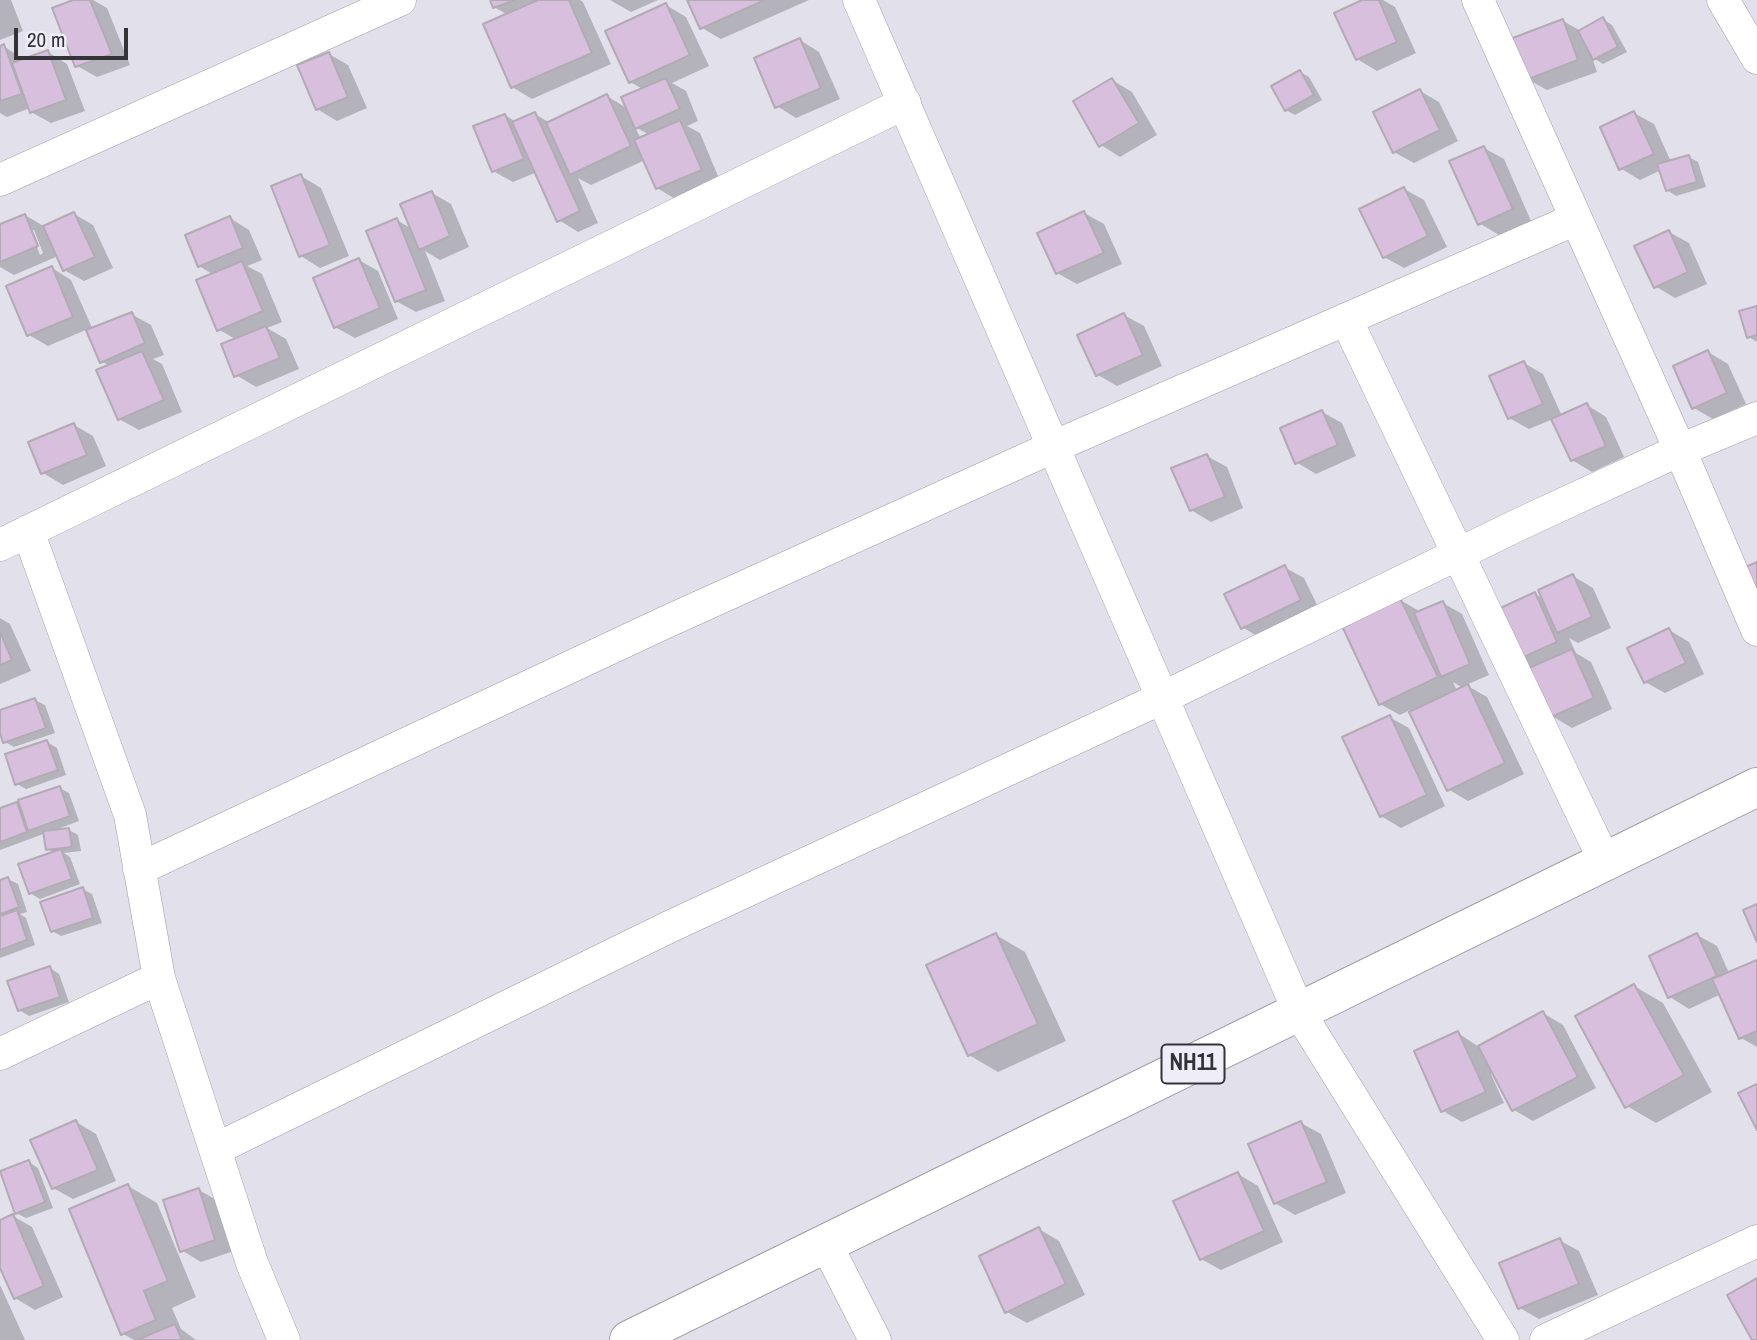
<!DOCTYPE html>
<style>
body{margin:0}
#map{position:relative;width:1757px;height:1340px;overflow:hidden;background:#e1e0eb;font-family:"Archivo Narrow",sans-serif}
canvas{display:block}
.scale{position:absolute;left:14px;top:28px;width:114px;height:32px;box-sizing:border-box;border:4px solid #343337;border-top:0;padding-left:9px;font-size:21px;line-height:24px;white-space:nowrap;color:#343337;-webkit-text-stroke:5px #eeedf8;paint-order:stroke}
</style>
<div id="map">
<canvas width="1757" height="1340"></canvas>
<div class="scale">20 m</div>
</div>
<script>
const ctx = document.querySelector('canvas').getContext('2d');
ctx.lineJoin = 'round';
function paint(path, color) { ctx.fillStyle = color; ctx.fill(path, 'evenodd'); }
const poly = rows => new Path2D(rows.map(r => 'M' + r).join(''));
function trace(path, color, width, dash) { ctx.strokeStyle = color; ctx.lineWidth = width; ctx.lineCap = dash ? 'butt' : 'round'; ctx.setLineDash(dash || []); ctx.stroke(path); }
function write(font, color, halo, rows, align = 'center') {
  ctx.font = font + ' "Archivo Narrow",sans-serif'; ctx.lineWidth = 5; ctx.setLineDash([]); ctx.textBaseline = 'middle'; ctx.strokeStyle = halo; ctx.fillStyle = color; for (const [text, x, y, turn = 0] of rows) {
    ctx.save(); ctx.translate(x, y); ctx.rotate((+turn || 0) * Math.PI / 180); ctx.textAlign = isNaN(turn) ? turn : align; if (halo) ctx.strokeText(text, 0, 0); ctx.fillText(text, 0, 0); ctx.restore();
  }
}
paint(poly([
 [0,0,11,0,23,31,0,40],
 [77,0,93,0,107,8,130,65,97,77,77,66],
 [492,0,580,0,583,2,611,64,532,99,512,87,508,15,494,7],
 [610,0,658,0,631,12],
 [689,0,809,0,721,39,702,28],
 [1366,0,1383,0,1395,7,1416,53,1377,71,1357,59],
 [666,5,686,17,709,66,672,83,686,91,698,121,687,126,700,133,720,181,677,200,657,188,645,160,591,185,578,178,598,223,578,232,559,220,537,172,513,182,493,171,505,115,516,122,535,114,550,123,607,96,628,109,643,89,630,82],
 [635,127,650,135,641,139],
 [1603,19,1612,25,1627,52,1603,64,1592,57,1597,72,1547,90,1527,79,1563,21,1581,31],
 [800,40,819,52,840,99,796,118,777,106],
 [4,46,25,61,48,52,67,64,85,111,51,123,31,112,30,108,7,117,0,113,0,48],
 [329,54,348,65,367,108,337,121,317,109],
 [1300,72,1309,77,1322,100,1295,115,1286,110],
 [1112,80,1132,92,1157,135,1120,157,1101,145],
 [1420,91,1439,102,1458,141,1414,163,1394,152],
 [1634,113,1654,124,1671,162,1689,157,1698,162,1706,187,1676,196,1667,190,1661,170,1640,180,1620,168],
 [1484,148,1504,159,1531,221,1499,235,1479,223],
 [301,176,321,188,349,256,320,268,301,256],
 [1404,189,1424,200,1447,247,1404,268,1384,257],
 [432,193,451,204,469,247,440,260,425,251,445,301,416,312,396,301,397,220,412,229],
 [1084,213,1104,224,1122,264,1077,284,1057,273],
 [74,214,93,225,113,268,84,281,64,270,58,256,14,275,0,267,0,226,25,215,45,227],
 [30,230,34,230,43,253,40,255],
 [230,218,249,230,262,260,247,266,262,274,282,322,267,328,286,339,299,369,256,387,236,375,237,340,218,329,214,275,199,266],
 [1669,232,1689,243,1707,284,1675,298,1655,286],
 [359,260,378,271,398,319,355,338,335,327],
 [52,268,71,280,93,330,131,314,151,325,164,355,153,359,162,364,182,412,139,430,119,419,110,366,101,361,88,329,48,346,29,335],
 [1757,308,1757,342,1749,337],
 [1124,315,1144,326,1162,366,1117,386,1098,375],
 [1708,352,1728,364,1746,404,1713,419,1694,408],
 [1524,363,1543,374,1562,416,1587,405,1606,417,1624,457,1592,472,1572,460,1553,419,1529,429,1509,418],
 [1322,412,1342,423,1356,456,1316,474,1296,462],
 [74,425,93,436,106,466,63,485,43,473],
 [1207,456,1227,467,1243,508,1211,522,1191,510],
 [1284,567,1304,578,1320,611,1262,639,1242,627],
 [1573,576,1593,588,1611,628,1578,643,1569,638,1576,653,1591,662,1612,709,1572,728,1552,716,1516,660,1535,594,1545,600],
 [1400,600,1421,612,1443,603,1462,614,1489,675,1466,685,1487,697,1524,774,1468,801,1448,789,1410,710,1400,715,1380,704],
 [1453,682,1463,688,1457,691],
 [0,618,10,624,31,671,0,684],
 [1669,630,1689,642,1704,674,1665,693,1645,682],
 [35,700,45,705,55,733,14,747,5,742,0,728,0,712],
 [1389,717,1409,728,1445,806,1401,828,1381,816],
 [47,742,57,748,66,775,26,789,17,784],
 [60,788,69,793,79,821,55,830,69,830,78,835,81,851,64,853,70,857,80,884,40,899,30,893,55,853,47,849,46,833,0,850,0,809],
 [8,879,18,884,27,912,20,914,26,918,35,945,0,958,0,882],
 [82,889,92,894,102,923,61,936,52,931],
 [996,935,1025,952,1066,1041,998,1072,969,1055],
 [1697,935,1717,946,1729,973,1757,961,1757,1047,1741,1038,1721,994,1689,1009,1670,997],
 [50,968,59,974,69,1002,29,1016,19,1010],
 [1634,986,1663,1003,1712,1092,1656,1123,1627,1106],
 [1543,1013,1563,1025,1596,1088,1533,1121,1514,1110,1494,1073,1491,1074,1504,1103,1462,1122,1443,1111,1458,1033,1479,1047],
 [76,1122,96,1134,116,1181,73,1199,53,1188],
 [1301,1123,1321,1134,1346,1193,1295,1215,1275,1203],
 [29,1162,38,1168,53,1208,26,1218,16,1213],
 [1238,1174,1258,1186,1283,1242,1221,1270,1201,1259],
 [128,1186,157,1203,196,1297,172,1308,181,1329,196,1340,134,1340,123,1334],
 [199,1190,218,1201,234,1251,201,1262,181,1250],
 [13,1216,32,1227,63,1297,35,1310,15,1298,0,1264,0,1222],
 [1039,1229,1059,1241,1085,1295,1027,1323,1007,1312],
 [1559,1240,1579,1251,1598,1295,1539,1319,1520,1308],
 [0,1285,25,1340,0,1340]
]), '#0003');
const building = poly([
 [73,0,90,0,112,54,75,67,52,8,73,0],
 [490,0,515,0,493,8,490,0],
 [538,0,569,0,592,53,511,88,483,24,538,0],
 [687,0,765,0,700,29,687,0],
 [1362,0,1379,0,1397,42,1356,60,1334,13,1362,0],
 [666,3,690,55,629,83,605,31,666,3],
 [1603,17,1618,47,1593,60,1578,31,1603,17],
 [1563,19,1578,60,1526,80,1510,39,1563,19],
 [800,38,821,88,775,108,754,58,800,38],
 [4,44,22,94,0,101,0,46,4,44],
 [48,50,66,100,30,113,12,63,48,50],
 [329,52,348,97,316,110,297,65,329,52],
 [1300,70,1314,95,1285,111,1271,86,1300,70],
 [666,78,680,109,635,129,621,97,666,78],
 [1112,78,1139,123,1099,147,1073,101,1112,78],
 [1420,89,1440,130,1393,153,1373,112,1420,89],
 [607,94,631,146,570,175,546,123,607,94],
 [1634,111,1654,154,1619,170,1600,127,1634,111],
 [535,112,580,211,557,222,512,122,535,112],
 [505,114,524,159,492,172,473,126,505,114],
 [680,120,702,170,656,189,634,140,680,120],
 [1484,146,1513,209,1478,225,1449,161,1484,146],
 [1689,155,1697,182,1666,191,1657,164,1689,155],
 [301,174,330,245,299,257,271,186,301,174],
 [1404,187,1428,236,1383,258,1359,209,1404,187],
 [432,191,450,236,419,250,400,204,432,191],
 [1084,211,1104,253,1056,274,1037,233,1084,211],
 [74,212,95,257,63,271,43,226,74,212],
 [25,214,38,246,0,262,0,224,25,214],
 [230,216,243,248,198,267,185,235,230,216],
 [397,218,426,290,395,302,366,231,397,218],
 [1669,230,1688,272,1654,288,1634,246,1669,230],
 [359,258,380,308,334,328,313,278,359,258],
 [242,261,263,311,217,331,196,280,242,261],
 [52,266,73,317,27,336,6,286,52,266],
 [1757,306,1757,335,1747,338,1739,311,1757,306],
 [132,312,145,343,100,363,86,330,132,312],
 [1124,313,1143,355,1096,376,1077,335,1124,313],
 [266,326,280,358,234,377,221,344,266,326],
 [1708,350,1727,393,1692,409,1673,366,1708,350],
 [142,351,164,400,118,420,96,370,142,351],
 [1524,361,1543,404,1508,419,1489,376,1524,361],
 [1587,403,1606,446,1571,461,1551,419,1587,403],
 [1322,410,1338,445,1295,464,1280,428,1322,410],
 [74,423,87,455,41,474,28,442,74,423],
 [1207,454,1225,497,1190,511,1171,468,1207,454],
 [1757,562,1757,606,1741,569,1757,562],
 [1285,565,1301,600,1241,629,1224,594,1285,565],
 [1573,574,1592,617,1557,633,1538,590,1573,574],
 [1535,592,1557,642,1515,661,1492,612,1535,592],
 [1400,598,1438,677,1379,705,1342,626,1400,598],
 [1443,601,1470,664,1441,677,1414,613,1443,601],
 [1669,628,1686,663,1644,683,1627,648,1669,628],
 [0,632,12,660,0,665,0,632],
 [1572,649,1594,698,1551,717,1529,668,1572,649],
 [1468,684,1505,763,1447,791,1409,712,1468,684],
 [35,698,46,728,3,743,0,733,0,710,35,698],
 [1390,715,1427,795,1380,817,1342,737,1390,715],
 [47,740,58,770,15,785,5,754,47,740],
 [60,786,70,816,28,831,18,800,60,786],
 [17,802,27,832,0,842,0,808,17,802],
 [69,828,72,847,46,850,43,831,69,828],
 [61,849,72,879,29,894,18,864,61,849],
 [8,877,19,907,0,914,0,880,8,877],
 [83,887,93,918,51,932,40,902,83,887],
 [1757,904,1757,942,1743,910,1757,904],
 [17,910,27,940,0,950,0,916,17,910],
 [996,933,1038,1024,968,1056,926,965,996,933],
 [1697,933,1717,976,1668,998,1649,956,1697,933],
 [1757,960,1757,1031,1739,1039,1712,979,1757,960],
 [50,966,60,997,18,1011,7,981,50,966],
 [1634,984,1684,1075,1625,1108,1575,1016,1634,984],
 [1543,1011,1578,1077,1512,1111,1478,1046,1543,1011],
 [1458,1031,1486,1092,1441,1112,1414,1051,1458,1031],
 [1757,1084,1757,1130,1738,1093,1757,1084],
 [76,1120,98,1170,52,1189,30,1140,76,1120],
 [1301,1121,1327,1182,1274,1204,1248,1144,1301,1121],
 [29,1160,45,1202,15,1214,0,1171,29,1160],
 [1238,1172,1264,1231,1200,1260,1173,1201,1238,1172],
 [128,1184,168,1281,144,1291,156,1320,121,1335,69,1209,128,1184],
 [199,1188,215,1240,180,1252,163,1200,199,1188],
 [13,1214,44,1286,14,1299,0,1268,0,1220,13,1214],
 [1039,1227,1066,1284,1005,1313,979,1256,1039,1227],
 [1560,1238,1579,1284,1518,1309,1499,1263,1560,1238],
 [1757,1278,1757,1340,1752,1340,1727,1295,1757,1278],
 [175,1324,182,1340,137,1340,175,1324]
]);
paint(building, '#d8bfde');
trace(building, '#b2abb4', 2);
const street = poly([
 [859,0,1299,1012,1503,1340],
 [1478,0,1680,450,1757,630],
 [1723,0,1757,58],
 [0,180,400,0],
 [1346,319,1605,862],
 [28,531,130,815,159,978,252,1263,284,1340],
 [0,545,905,103],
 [139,869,664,623,1053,447,1576,219],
 [0,1054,159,978],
 [216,1149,669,927,1162,698,1522,523,1680,450,1757,418],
 [826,1244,875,1340],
 [1546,1340,1757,1241]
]);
const highway = poly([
 [629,1340,1757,787]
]);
trace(street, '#9f9ea8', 33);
trace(highway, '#9f9ea8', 40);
trace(street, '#fff', 32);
trace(highway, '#fff', 38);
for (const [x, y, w] of [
 [1193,1064,63]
]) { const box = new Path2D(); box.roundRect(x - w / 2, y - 19.5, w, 39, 5); ctx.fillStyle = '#eeedf8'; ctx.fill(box); trace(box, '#343337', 2); }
write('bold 23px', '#343337', null, [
 ["NH11",1193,1064]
]);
</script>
